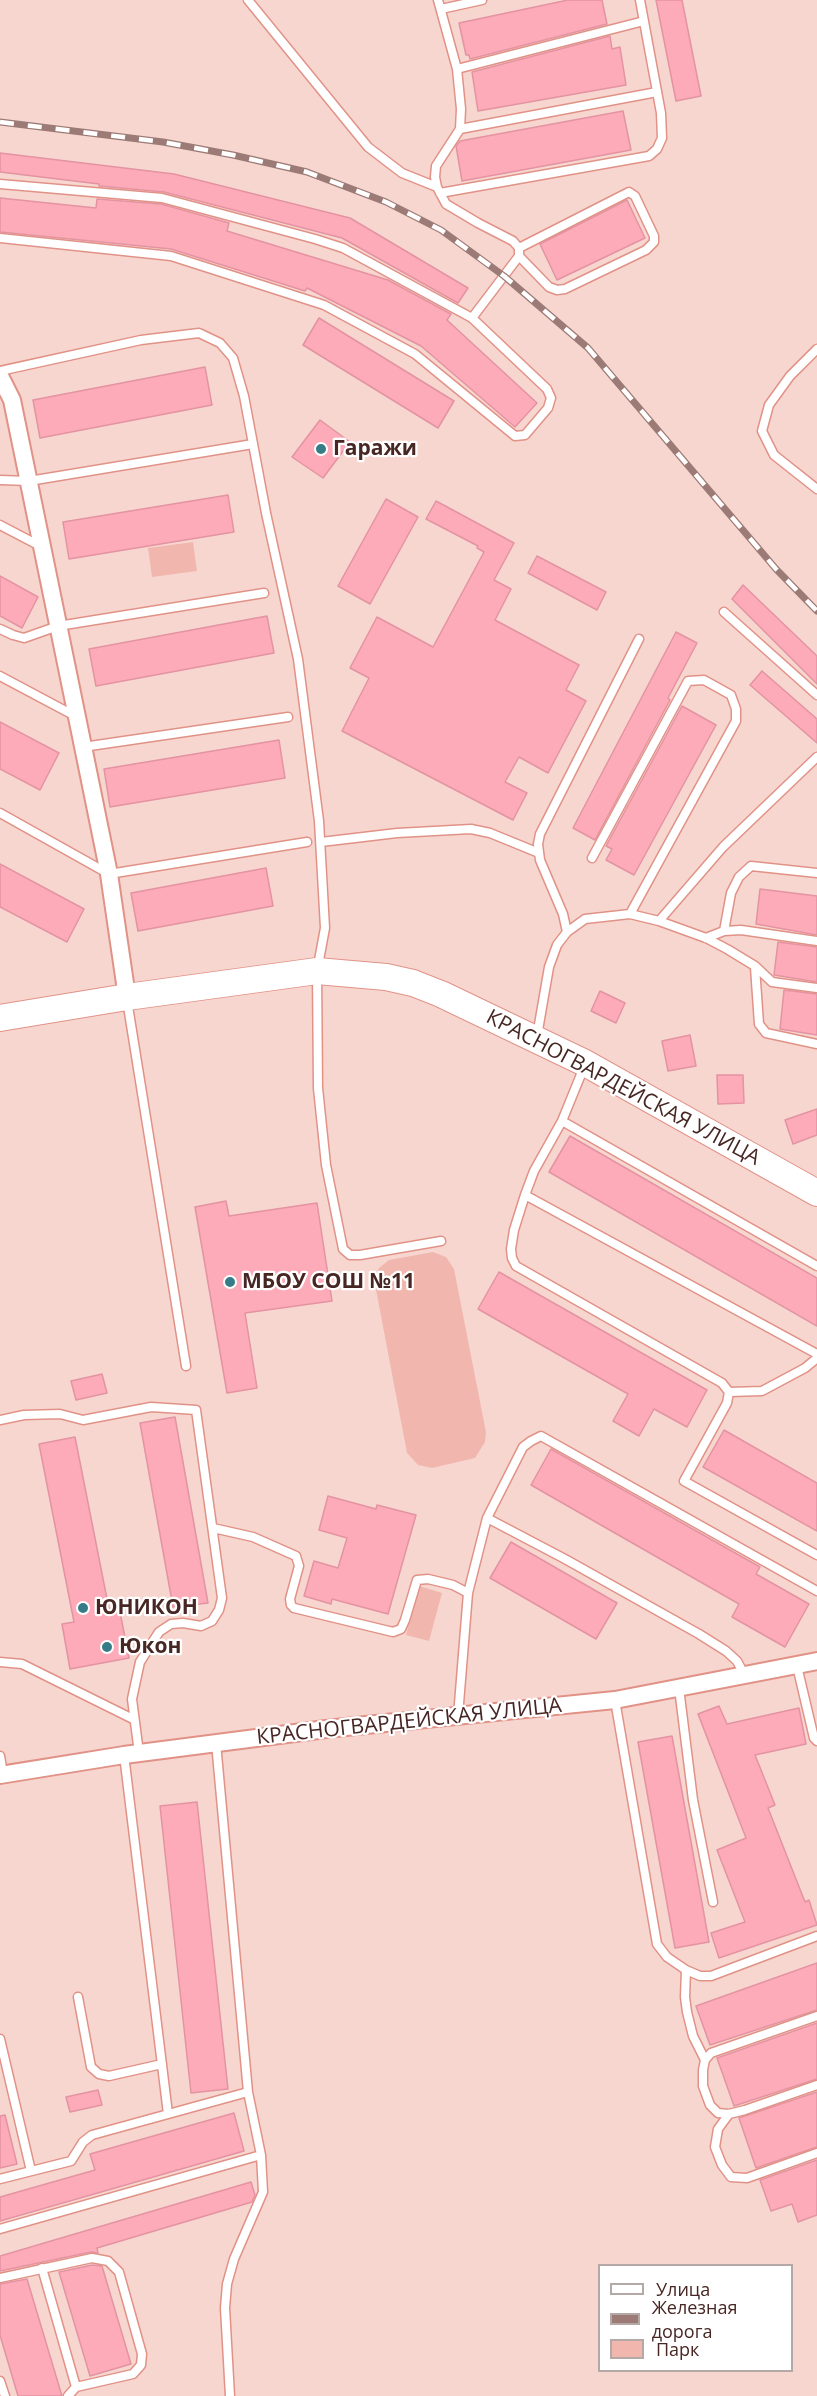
<!DOCTYPE html>
<meta charset="utf-8">
<style>
body{margin:0}
#map{position:relative;width:817px;height:2396px;overflow:hidden;background:#f8d6d0;font-family:"Open Sans",sans-serif}
canvas{display:block}
.legend{position:absolute;left:598px;top:2264px;width:195px;height:108px;box-sizing:border-box;background:#fff;border:2px solid #b5a9a7;margin:0;padding:8px 10px;list-style:none;font-size:18px;color:#472723}
.legend li{display:flex;align-items:center;gap:12px;height:30px}
.legend b{width:30px;border:2px solid #b5a9a7}
</style>
<div id="map">
<canvas width="817" height="2396"></canvas>
<ul class="legend">
<li><b style="height:8px;background:#fff"></b>Улица</li>
<li><b style="height:8px;background:#9c7b76"></b>Железная дорога</li>
<li><b style="height:16px;background:#f1b7ae"></b>Парк</li>
</ul>
</div>
<script>
const ctx = document.querySelector('canvas').getContext('2d');
ctx.lineJoin = 'round';
function paint(path, color) { ctx.fillStyle = color; ctx.fill(path, 'evenodd'); }
const poly = rows => new Path2D(rows.map(r => 'M' + r).join(''));
function trace(path, color, width, dash) { ctx.strokeStyle = color; ctx.lineWidth = width; ctx.lineCap = dash ? 'butt' : 'round'; ctx.setLineDash(dash || []); ctx.stroke(path); }
function write(font, color, halo, rows, align = 'center') {
  ctx.font = font + ' "Open Sans",sans-serif'; ctx.lineWidth = 4.5; ctx.setLineDash([]); ctx.textBaseline = 'middle'; ctx.strokeStyle = halo; ctx.fillStyle = color; for (const [text, x, y, turn = 0] of rows) {
    ctx.save(); ctx.translate(x, y); ctx.rotate((+turn || 0) * Math.PI / 180); ctx.textAlign = isNaN(turn) ? turn : align; if (halo) ctx.strokeText(text, 0, 0); ctx.fillText(text, 0, 0); ctx.restore();
  }
}
paint(poly([
 [193,542,197,571,152,577,148,548],
 [433,1252,446,1257,454,1269,486,1432,485,1442,475,1458,432,1468,418,1465,407,1453,374,1279,379,1268,389,1260],
 [419,1586,442,1593,429,1641,406,1635]
]), '#f1b7ae');
const building = poly([
 [568,0,602,0,607,24,470,59,469,55,466,55,459,23,568,0],
 [656,0,682,0,701,96,676,101,656,0],
 [610,36,612,49,620,47,626,85,478,111,472,72,610,36],
 [623,111,631,150,462,181,456,146,460,141,623,111],
 [0,153,174,174,350,218,468,288,458,303,342,238,164,192,99,186,99,184,0,172,0,153],
 [0,198,96,208,97,199,161,204,229,223,227,231,388,280,451,314,447,320,537,403,515,427,421,346,307,288,305,291,171,249,0,232,0,198],
 [627,200,645,238,557,280,540,244,627,200],
 [319,318,454,401,438,428,303,345,319,318],
 [205,367,212,405,40,438,33,400,205,367],
 [320,420,350,442,323,478,292,457,320,420],
 [228,495,234,532,69,559,63,522,228,495],
 [386,499,418,517,370,604,338,586,386,499],
 [436,501,514,543,494,580,511,589,495,620,579,665,566,690,586,701,548,773,519,757,505,782,527,793,513,820,342,731,369,678,350,668,377,617,433,647,484,552,477,548,478,546,426,519,436,501],
 [537,556,606,592,597,610,528,573,537,556],
 [0,576,38,597,22,628,0,616,0,576],
 [743,585,817,656,817,684,732,599,743,585],
 [267,616,274,653,96,686,89,649,267,616],
 [676,632,697,643,668,698,670,700,595,840,573,828,676,632],
 [762,671,817,719,817,743,750,685,762,671],
 [682,706,716,725,634,875,606,860,612,849,606,846,682,706],
 [0,722,59,753,40,790,0,769,0,722],
 [279,740,285,778,110,807,104,769,279,740],
 [0,864,84,909,67,942,0,907,0,864],
 [266,868,273,906,138,931,131,893,266,868],
 [760,889,817,896,817,935,756,924,760,889],
 [778,942,817,947,817,982,774,975,778,942],
 [784,990,817,994,817,1035,780,1029,784,990],
 [600,991,625,1003,616,1023,591,1011,600,991],
 [690,1035,696,1066,668,1071,662,1041,690,1035],
 [717,1075,743,1075,744,1103,718,1104,717,1075],
 [817,1109,817,1135,793,1144,785,1120,817,1109],
 [570,1136,817,1278,817,1326,549,1172,570,1136],
 [226,1201,229,1216,317,1203,332,1301,245,1313,257,1388,227,1393,195,1207,226,1201],
 [499,1272,707,1390,687,1427,654,1409,639,1436,613,1421,628,1394,478,1309,499,1272],
 [102,1374,107,1393,76,1400,71,1381,102,1374],
 [175,1417,208,1603,173,1607,140,1423,175,1417],
 [724,1430,817,1483,817,1531,703,1467,724,1430],
 [75,1437,110,1614,120,1612,129,1658,70,1669,62,1624,74,1622,39,1444,75,1437],
 [551,1449,760,1567,756,1574,809,1604,785,1647,732,1617,739,1604,531,1485,551,1449],
 [328,1496,376,1509,377,1505,416,1515,388,1614,332,1599,331,1604,304,1596,314,1561,338,1568,347,1538,319,1530,328,1496],
 [511,1542,617,1603,596,1639,490,1578,511,1542],
 [719,1706,727,1724,799,1708,806,1744,755,1755,775,1805,768,1808,805,1902,809,1900,817,1925,719,1958,711,1933,745,1922,717,1850,746,1838,698,1714,719,1706],
 [672,1736,709,1942,675,1948,638,1742,672,1736],
 [197,1802,228,2089,191,2093,160,1806,197,1802],
 [817,1963,817,2010,710,2045,696,2006,817,1963],
 [817,2023,817,2079,734,2106,717,2058,817,2023],
 [98,2090,102,2105,70,2112,66,2097,98,2090],
 [817,2092,817,2147,756,2168,739,2118,817,2092],
 [234,2113,244,2151,0,2221,0,2197,95,2170,90,2154,234,2113],
 [5,2115,17,2164,0,2168,0,2116,5,2115],
 [817,2160,817,2215,798,2222,792,2204,771,2211,760,2180,817,2160],
 [251,2182,255,2195,252,2202,97,2248,98,2253,91,2252,0,2271,0,2256,251,2182],
 [92,2265,102,2266,131,2364,90,2376,59,2272,92,2265],
 [27,2279,62,2396,18,2396,0,2335,0,2284,27,2279]
]);
paint(building, '#fdabb9');
trace(building, '#e393a1', 1.5);
const service = poly([
 [248,0,368,147,402,173,437,187],
 [438,0,457,69,461,109,460,129,436,166,435,177,437,187,446,204,478,223,513,241,519,248,519,256,472,318],
 [441,9,482,0],
 [457,69,644,21],
 [460,129,657,92],
 [0,184,162,198,315,239,343,248,472,318,547,389,551,398,548,408,525,435,515,436,415,354,324,305,171,256,0,238],
 [440,193,649,156,657,149,662,138,661,113,640,0],
 [519,248,629,192,635,196,654,236,654,242,646,250,565,289,557,290,549,287,519,256],
 [817,349,790,376,769,405,762,431,774,455,817,489],
 [0,371,141,340,199,333,220,343,233,358,244,396,266,513,298,659,319,821,325,928,317,971,318,1088,326,1165,343,1249,350,1255,360,1255,441,1241],
 [0,480,29,481,253,444],
 [0,525,42,547],
 [724,612,817,695],
 [0,629,13,635,24,638,58,626,264,593],
 [0,676,77,717],
 [83,747,288,717],
 [0,813,109,874,307,842],
 [321,842,397,833,471,829,490,833,539,853],
 [592,858,688,681,704,680,731,695,736,709,736,721,630,914],
 [659,921,723,847,817,757],
 [724,931,731,893,739,877,751,866,817,873],
 [567,932,563,914,540,860,538,844,540,834,639,639],
 [706,938,724,931,741,930,817,941],
 [755,967,759,1024,766,1033,817,1044],
 [127,1000,186,1366],
 [537,1036,549,967,557,945,567,932,585,919,630,914,659,921,706,938,727,949,755,966,772,982,817,988],
 [584,1067,562,1121,534,1171,525,1195,514,1230,511,1249,512,1258,516,1266,722,1383,729,1392,727,1403,684,1481,817,1555],
 [562,1121,817,1266],
 [525,1195,817,1354],
 [729,1392,762,1391,805,1368,817,1358],
 [0,1420,24,1415,60,1414,83,1420,151,1407,196,1410,222,1598,219,1610,212,1621,201,1626,183,1623,171,1624,159,1632,140,1662,132,1699,139,1753],
 [487,1518,565,1559,699,1634,726,1651,737,1661,745,1676],
 [213,1528,253,1537,296,1556,299,1566,290,1599,291,1605,294,1608,393,1632,401,1629,405,1620,417,1580,428,1579,453,1585,468,1593],
 [0,1662,22,1664,133,1719],
 [797,1666,814,1738,817,1741],
 [679,1688,693,1800,713,1902],
 [615,1700,657,1944,667,1957,686,1970,700,1976,711,1976,817,1936],
 [458,1716,468,1593,487,1518,523,1447,531,1441,541,1436,817,1591],
 [124,1755,168,2114],
 [0,1756,3,1774],
 [686,1970,685,1997,687,2012,693,2036,705,2060],
 [78,1997,91,2067,99,2074,109,2076,162,2064],
 [817,2016,711,2053,705,2060,703,2070,703,2086,710,2105,718,2113,729,2114,745,2110,817,2085],
 [0,2039,31,2171],
 [729,2114,718,2129,715,2147,722,2165,731,2177,747,2178,817,2153],
 [0,2179,71,2161,83,2142,92,2135,248,2092],
 [0,2229,261,2155,248,2092,216,1743],
 [42,2268,76,2387],
 [0,2278,92,2258,108,2261,119,2272,142,2354,141,2365,133,2374,76,2387,68,2396],
 [0,2381,5,2396],
 [230,2396,225,2308,227,2284,234,2259,263,2192,261,2155]
]);
const minor = poly([
 [0,376,12,400,77,717,109,874,127,997],
 [0,1775,124,1755,326,1729,615,1700,817,1661]
]);
const primary = poly([
 [0,1018,127,997,317,971,386,977,413,983,441,994,585,1063,817,1193]
]);
trace(service, '#e19287', 11);
trace(minor, '#e19287', 20);
trace(primary, '#e19287', 28);
trace(service, '#fff', 8);
trace(minor, '#fff', 16);
trace(primary, '#fff', 26);
const rail = poly([
 [0,122,163,142,233,155,307,172,386,202,441,230,504,276,588,348,776,569,817,611]
]);
trace(rail, '#9c7b76', 7);
trace(rail, '#fff', 4.5, [14]);
for (const [x, y, r, color] of [
 [321,449,6,"#357c86"],
 [230,1282,6,"#357c86"],
 [83,1608,6,"#357c86"],
 [107,1647,6,"#357c86"]
]) { const dot = new Path2D(); dot.arc(x, y, r, 0, 2 * Math.PI); ctx.fillStyle = color; ctx.fill(dot); trace(dot, '#fff', 2); }
write('bold 21px', '#472723', '#fff', [
 ["Гаражи",333,449],
 ["МБОУ СОШ №11",242,1282],
 ["ЮНИКОН",95,1608],
 ["Юкон",119,1647]
], 'left');
write('21px', '#472723', '#fff', [
 ["КРАСНОГВАРДЕЙСКАЯ УЛИЦА",623,1088,28],
 ["КРАСНОГВАРДЕЙСКАЯ УЛИЦА",409,1722,-6]
]);
</script>
